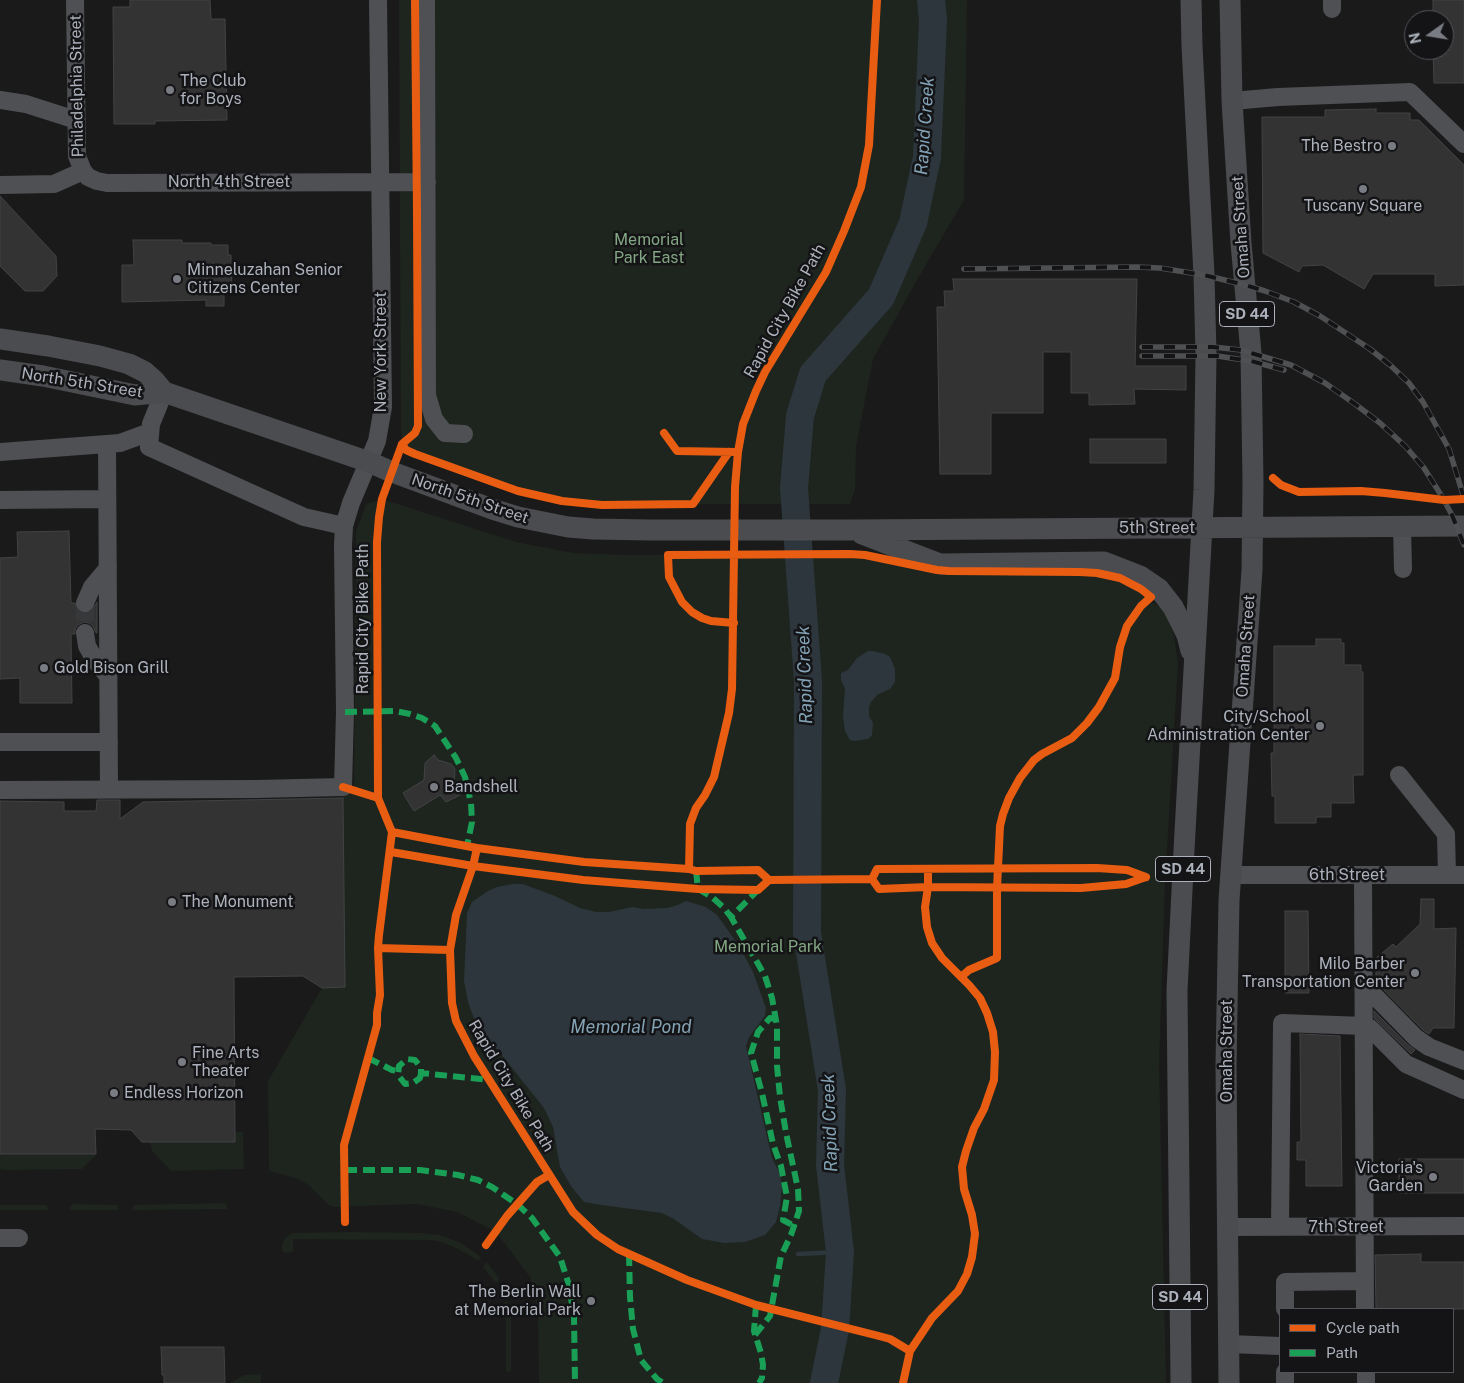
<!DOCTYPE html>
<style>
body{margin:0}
#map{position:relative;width:1464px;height:1383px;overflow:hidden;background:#1a1a1a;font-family:"Public Sans",sans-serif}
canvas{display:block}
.legend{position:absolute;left:1279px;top:1308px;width:175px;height:65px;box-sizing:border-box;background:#141416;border:1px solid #515358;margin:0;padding:6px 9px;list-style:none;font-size:15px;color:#acb1bb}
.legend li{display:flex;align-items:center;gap:10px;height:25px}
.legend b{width:25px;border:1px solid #515358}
.north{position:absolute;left:1404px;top:10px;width:50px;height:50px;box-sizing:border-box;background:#141416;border:1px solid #515358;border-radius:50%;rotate:257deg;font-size:14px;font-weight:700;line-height:20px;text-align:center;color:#acb1bb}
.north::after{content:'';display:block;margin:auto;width:18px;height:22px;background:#797c83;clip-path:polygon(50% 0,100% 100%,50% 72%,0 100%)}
</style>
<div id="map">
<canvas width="1464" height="1383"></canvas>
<ul class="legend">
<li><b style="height:6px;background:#e95d12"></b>Cycle path</li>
<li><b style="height:6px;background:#1a9f57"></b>Path</li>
</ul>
<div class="north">N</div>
</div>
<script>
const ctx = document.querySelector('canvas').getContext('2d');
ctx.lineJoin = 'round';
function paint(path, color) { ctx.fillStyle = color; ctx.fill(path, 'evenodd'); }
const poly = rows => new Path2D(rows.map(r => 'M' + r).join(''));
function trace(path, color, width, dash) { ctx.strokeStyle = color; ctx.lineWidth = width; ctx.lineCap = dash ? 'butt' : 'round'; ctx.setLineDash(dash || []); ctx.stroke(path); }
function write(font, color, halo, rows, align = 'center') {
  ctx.font = font + ' "Public Sans",sans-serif'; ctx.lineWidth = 5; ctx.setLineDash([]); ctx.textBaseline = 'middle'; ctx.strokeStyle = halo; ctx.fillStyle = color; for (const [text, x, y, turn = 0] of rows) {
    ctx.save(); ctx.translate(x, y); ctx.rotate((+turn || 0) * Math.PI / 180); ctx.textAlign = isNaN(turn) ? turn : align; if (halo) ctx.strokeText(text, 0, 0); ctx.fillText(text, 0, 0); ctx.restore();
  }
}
paint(poly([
 [399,0,967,0,964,200,918,278,873,359,856,446,855,490,850,504,705,504,627,506,582,504,539,496,497,484,415,454,402,444,401,429],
 [382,499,516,542,573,553,625,555,850,554,865,555,917,565,1097,573,1110,575,1131,583,1141,589,1148,601,1163,608,1174,636,1178,664,1165,882,1159,1065,1166,1383,539,1383,538,1313,530,1277,496,1232,457,1212,417,1204,335,1207,329,1205,307,1184,295,1178,269,1171,268,1081,322,988,345,986,343,796,354,791,356,532,366,504],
 [235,1132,243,1132,244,1169,171,1171,152,1151,150,1142,235,1142],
 [0,1154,96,1154,95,1156,82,1169,4,1170,0,1169],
 [226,1203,228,1209,132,1210,134,1205],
 [73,1204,117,1205,119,1210,70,1210,70,1207],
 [0,1205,47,1205,48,1210,0,1210],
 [347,1232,422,1233,440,1235,461,1243,481,1257,478,1261,468,1254,454,1247,438,1241,429,1240,293,1239,293,1252,284,1253,282,1250,282,1245,285,1238,293,1233],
 [487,1262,499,1278,498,1282,495,1282,483,1267],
 [505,1302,508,1302,511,1314,511,1370,509,1372,506,1371,506,1324,503,1305],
 [261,1374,261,1383,230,1383,244,1375]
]), '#1e251e');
paint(poly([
 [868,651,873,651,885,654,890,657,895,669,895,682,890,689,877,695,871,702,869,707,869,716,873,723,872,735,868,739,855,741,850,740,845,731,843,716,845,689,841,680,841,673,848,670,857,658],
 [513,884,523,884,555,896,580,908,596,912,609,912,633,907,643,909,667,908,678,905,686,901,706,907,717,915,739,946,753,972,766,1008,765,1016,749,1037,746,1046,772,1158,780,1174,782,1187,780,1206,776,1222,765,1235,745,1242,724,1243,702,1239,674,1219,662,1213,602,1205,584,1202,571,1186,560,1167,553,1127,544,1108,485,1034,475,1021,468,1002,464,981,467,913,472,902,488,891,497,887]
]), '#2d363d');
trace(poly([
 [798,1254,840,1252]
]), '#2d363d', 4.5);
trace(poly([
 [824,1383,835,1329,840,1252,830,1165,832,1090,807,933,808,681,794,488,800,416,813,374,881,297,913,223,927,157,933,20,931,0]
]), '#2d363d', 28);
const building = poly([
 [130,0,210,0,211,19,225,19,227,120,155,121,155,124,114,124,113,7,130,7,130,0],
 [1433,0,1464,0,1464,83,1434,83,1433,50,1444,50,1444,20,1433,20,1433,0],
 [1376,109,1376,113,1410,113,1410,120,1419,120,1464,165,1464,285,1435,286,1435,274,1373,274,1364,289,1323,265,1302,266,1299,272,1263,253,1262,117,1325,117,1325,110,1376,109],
 [0,196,56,256,57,276,43,291,25,291,0,266,0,196],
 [133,240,182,240,182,243,211,243,211,245,228,245,228,255,231,255,232,293,224,293,224,306,206,306,206,300,122,302,122,265,134,265,133,240],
 [953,279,1137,279,1135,366,1186,366,1186,390,1134,389,1135,404,1089,405,1089,393,1071,393,1071,352,1043,352,1043,413,991,413,991,474,940,474,937,307,945,307,944,291,954,291,953,279],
 [1090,439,1166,439,1166,463,1090,463,1090,439],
 [69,531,71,603,75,603,77,610,81,613,86,614,92,611,97,602,97,633,96,633,93,626,89,623,84,622,78,625,75,629,75,634,71,634,72,703,20,703,20,678,0,679,0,558,18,557,17,532,69,531],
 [1316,639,1341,639,1341,643,1344,643,1344,665,1361,665,1361,672,1363,672,1363,775,1353,775,1354,803,1331,803,1331,817,1316,817,1316,823,1275,823,1275,796,1272,796,1271,753,1274,753,1274,646,1316,646,1316,639],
 [434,755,438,760,451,764,455,769,454,783,460,795,446,802,440,795,414,811,403,793,424,780,425,763,434,755],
 [343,798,345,987,322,988,303,976,234,977,235,1142,142,1142,131,1130,95,1129,96,1154,0,1154,0,801,64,802,64,811,96,811,97,800,120,800,120,819,143,802,343,798],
 [1421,899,1434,899,1434,929,1456,928,1454,1028,1433,1028,1429,1034,1423,1030,1376,982,1376,958,1393,944,1396,947,1420,924,1421,899],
 [1285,911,1308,911,1309,993,1285,993,1285,911],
 [1374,1011,1408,1045,1415,1050,1411,1054,1374,1018,1374,1011],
 [1300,1034,1340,1036,1342,1186,1306,1186,1306,1160,1297,1160,1297,1142,1301,1142,1300,1034],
 [1399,1159,1464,1159,1464,1193,1399,1193,1399,1159],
 [1421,1254,1421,1262,1464,1262,1464,1309,1376,1309,1375,1255,1421,1254],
 [161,1347,224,1347,225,1383,164,1383,164,1375,162,1375,161,1347]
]);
paint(building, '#333334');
trace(building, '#424346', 1);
trace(poly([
 [85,603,85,633]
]), '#37383a', 18, [18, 9]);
trace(poly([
 [75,0,77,156,83,171,88,177,97,181,107,183,427,182],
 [426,0,427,395,434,419,445,433,464,434],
 [1332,0,1332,9],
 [0,100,26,104,76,120],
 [1232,101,1278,97,1410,92,1464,144],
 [0,185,54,184,83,171],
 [164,392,151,424,149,447,304,517,344,526],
 [107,444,109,789],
 [0,452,120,443,150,432],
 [0,500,107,499],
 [1402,526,1403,569],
 [85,603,92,587,108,568],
 [85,633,87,646,95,660,108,676],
 [0,742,109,742],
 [1399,775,1446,834,1447,875],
 [0,790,256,789,343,787,345,712,343,545,344,526,351,503,377,441,383,407,378,0],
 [1230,875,1464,875],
 [1363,875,1365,1309],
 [1364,985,1416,1038,1429,1047,1464,1061],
 [1228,1227,1464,1226],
 [1280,1227,1282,1023,1364,1026,1370,1028,1406,1064,1464,1090],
 [0,1238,19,1238],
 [1285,1309,1285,1282,1365,1281],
 [1229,1344,1280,1346],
 [1366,1372,1366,1383],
 [1285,1383,1285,1372]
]), '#4e5053', 18);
trace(poly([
 [0,339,48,346,100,356,129,364,145,372,154,380,164,392],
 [0,370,43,376,135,395,164,392,369,462,392,472,492,509,518,517,568,527,593,529,650,530,850,530,1464,526],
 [862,534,940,564,1104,562,1140,576,1159,589,1173,607,1187,635,1191,651],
 [1181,1383,1177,991,1184,850,1204,490,1206,355,1204,275,1192,46,1191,0],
 [1229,1383,1226,1064,1229,900,1252,570,1253,482,1251,353,1241,243,1232,101,1230,0]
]), '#4b4c4f', 21);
const rail = poly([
 [964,269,1137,267,1160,268,1204,275,1245,285,1265,291,1294,302,1320,316,1370,349,1390,365,1409,383,1423,402,1449,449,1464,498],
 [1142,347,1213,347,1241,350,1291,365,1325,383,1355,404,1380,423,1405,446,1424,468,1441,495,1452,515,1464,545],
 [1142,356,1217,356,1251,361,1284,370]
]);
trace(rail, '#4e5052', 5.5);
trace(rail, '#141416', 4, [11]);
trace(poly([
 [345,712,395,711,410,714,422,718,435,726,456,758,465,777,471,803,472,822,467,846],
 [696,871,698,889,712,897,724,908,731,917],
 [776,1019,770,1018,758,1032,751,1053,762,1093,773,1144,781,1166,787,1197,783,1220,794,1226],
 [368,1058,392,1070,398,1071],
 [421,1073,420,1078,413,1083,405,1084,398,1075,399,1066,407,1059,415,1060,421,1068,421,1073,490,1080],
 [345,1170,420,1170,458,1175,478,1180,492,1187,517,1204,532,1218,560,1257,569,1285,574,1317,575,1383],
 [629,1254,630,1297,633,1329,641,1360,657,1379,663,1383],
 [756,1305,754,1331,761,1353,763,1365,762,1378,759,1383],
 [755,1335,770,1316,781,1256,791,1235,799,1211,798,1189,786,1133,780,1097,777,1066,777,1026,772,998,765,976,731,917,758,890]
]), '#1a9f57', 6, [12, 6]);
trace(poly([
 [415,0,417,212,418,426,415,433,402,444,406,450,415,454,518,491,562,501,602,505,693,504,729,452],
 [664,433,677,451,735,452],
 [1273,478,1281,485,1299,492,1361,491,1385,493,1444,500,1464,499],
 [734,623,711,621,702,618,692,612,682,602,669,577,668,555,850,554,865,555,937,570,949,571,1080,572,1097,573,1120,578,1141,589,1151,597,1141,606,1127,626,1120,647,1115,678,1099,707,1087,723,1072,738,1042,754,1034,760,1020,778,1009,798,1003,814,1000,826,997,888,997,958,969,970,961,977],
 [343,787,378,798,392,832,379,935,378,948,380,995,377,1013,377,1025,344,1145,345,1222],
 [378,798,377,542,379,517,382,499,402,444],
 [392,832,477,848],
 [391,852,473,866,583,880,698,889,758,890,769,880],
 [689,869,690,824,696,808,705,795,714,777,729,713,732,689,735,487,738,452,743,424,756,391,765,372,826,272,844,231,861,187,869,145,877,0],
 [872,879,877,869,1097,868,1127,870,1146,877],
 [378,948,450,950],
 [486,1245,507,1216,537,1182,549,1175],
 [910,1351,890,1339,879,1336,756,1305,687,1280,618,1249,597,1235,573,1212,474,1056,456,1021,452,1003,450,950,456,915,473,866,477,848,584,862,689,869,696,871,758,870,769,880,872,879,879,889,928,887,1081,888,1126,884,1146,877],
 [903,1383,910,1351,932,1318,958,1291,967,1274,972,1257,975,1234,972,1215,964,1189,962,1167,966,1151,974,1128,984,1109,994,1080,995,1052,993,1032,987,1013,980,998,969,985,942,958,932,943,927,927,925,907,928,887,928,869]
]), '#e95d12', 8);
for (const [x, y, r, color] of [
 [170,90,5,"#797c83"],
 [1392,146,5,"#797c83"],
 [1363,189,5,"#797c83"],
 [177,279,5,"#797c83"],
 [44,668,5,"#797c83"],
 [1320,726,5,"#797c83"],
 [434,787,5,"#797c83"],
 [172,902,5,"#797c83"],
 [1415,973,5,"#797c83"],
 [182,1062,5,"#797c83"],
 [114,1093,5,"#797c83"],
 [1433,1177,5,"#797c83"],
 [591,1301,5,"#797c83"]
]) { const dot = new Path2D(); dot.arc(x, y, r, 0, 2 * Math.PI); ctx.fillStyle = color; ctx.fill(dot); trace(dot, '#141416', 2); }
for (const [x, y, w] of [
 [1247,314,55],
 [1183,869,55],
 [1180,1297,55]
]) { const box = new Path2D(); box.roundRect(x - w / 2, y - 12.5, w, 25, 4); ctx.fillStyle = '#141416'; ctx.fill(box); trace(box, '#acb1bb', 1); }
write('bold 15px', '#acb1bb', null, [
 ["SD 44",1247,314],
 ["SD 44",1183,869],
 ["SD 44",1180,1297]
]);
write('16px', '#acb1bb', '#141416', [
 ["The Club",180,81],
 ["for Boys",180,99],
 ["The Bestro",1382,146,"right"],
 ["Tuscany Square",1363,206,"center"],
 ["Minneluzahan Senior",187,270],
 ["Citizens Center",187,288],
 ["Gold Bison Grill",54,668],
 ["City/School",1310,717,"right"],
 ["Administration Center",1310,735,"right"],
 ["Bandshell",444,787],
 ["The Monument",182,902],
 ["Milo Barber",1405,964,"right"],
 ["Transportation Center",1405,982,"right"],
 ["Fine Arts",192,1053],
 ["Theater",192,1071],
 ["Endless Horizon",124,1093],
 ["Victoria's",1423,1168,"right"],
 ["Garden",1423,1186,"right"],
 ["The Berlin Wall",581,1292,"right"],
 ["at Memorial Park",581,1310,"right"]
], 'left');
write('16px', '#acb1bb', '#141416', [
 ["Philadelphia Street",77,86,-91],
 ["North 4th Street",229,182],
 ["Omaha Street",1241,227,-94],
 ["Rapid City Bike Path",785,311,-61],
 ["New York Street",381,352,-90],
 ["North 5th Street",82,383,9],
 ["North 5th Street",470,499,19],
 ["5th Street",1157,528],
 ["Rapid City Bike Path",363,619,-90],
 ["Omaha Street",1246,646,-86],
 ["6th Street",1347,875],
 ["Omaha Street",1227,1051,-90],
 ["Rapid City Bike Path",511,1086,59],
 ["7th Street",1346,1227]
]);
write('16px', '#83a683', '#141416', [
 ["Memorial",649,240],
 ["Park East",649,258],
 ["Memorial Park",768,947]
]);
write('italic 18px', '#83a2b5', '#141416', [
 ["Rapid Creek",925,126,-86],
 ["Rapid Creek",805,675,-92],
 ["Memorial Pond",631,1027],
 ["Rapid Creek",830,1123,-92]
]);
</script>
